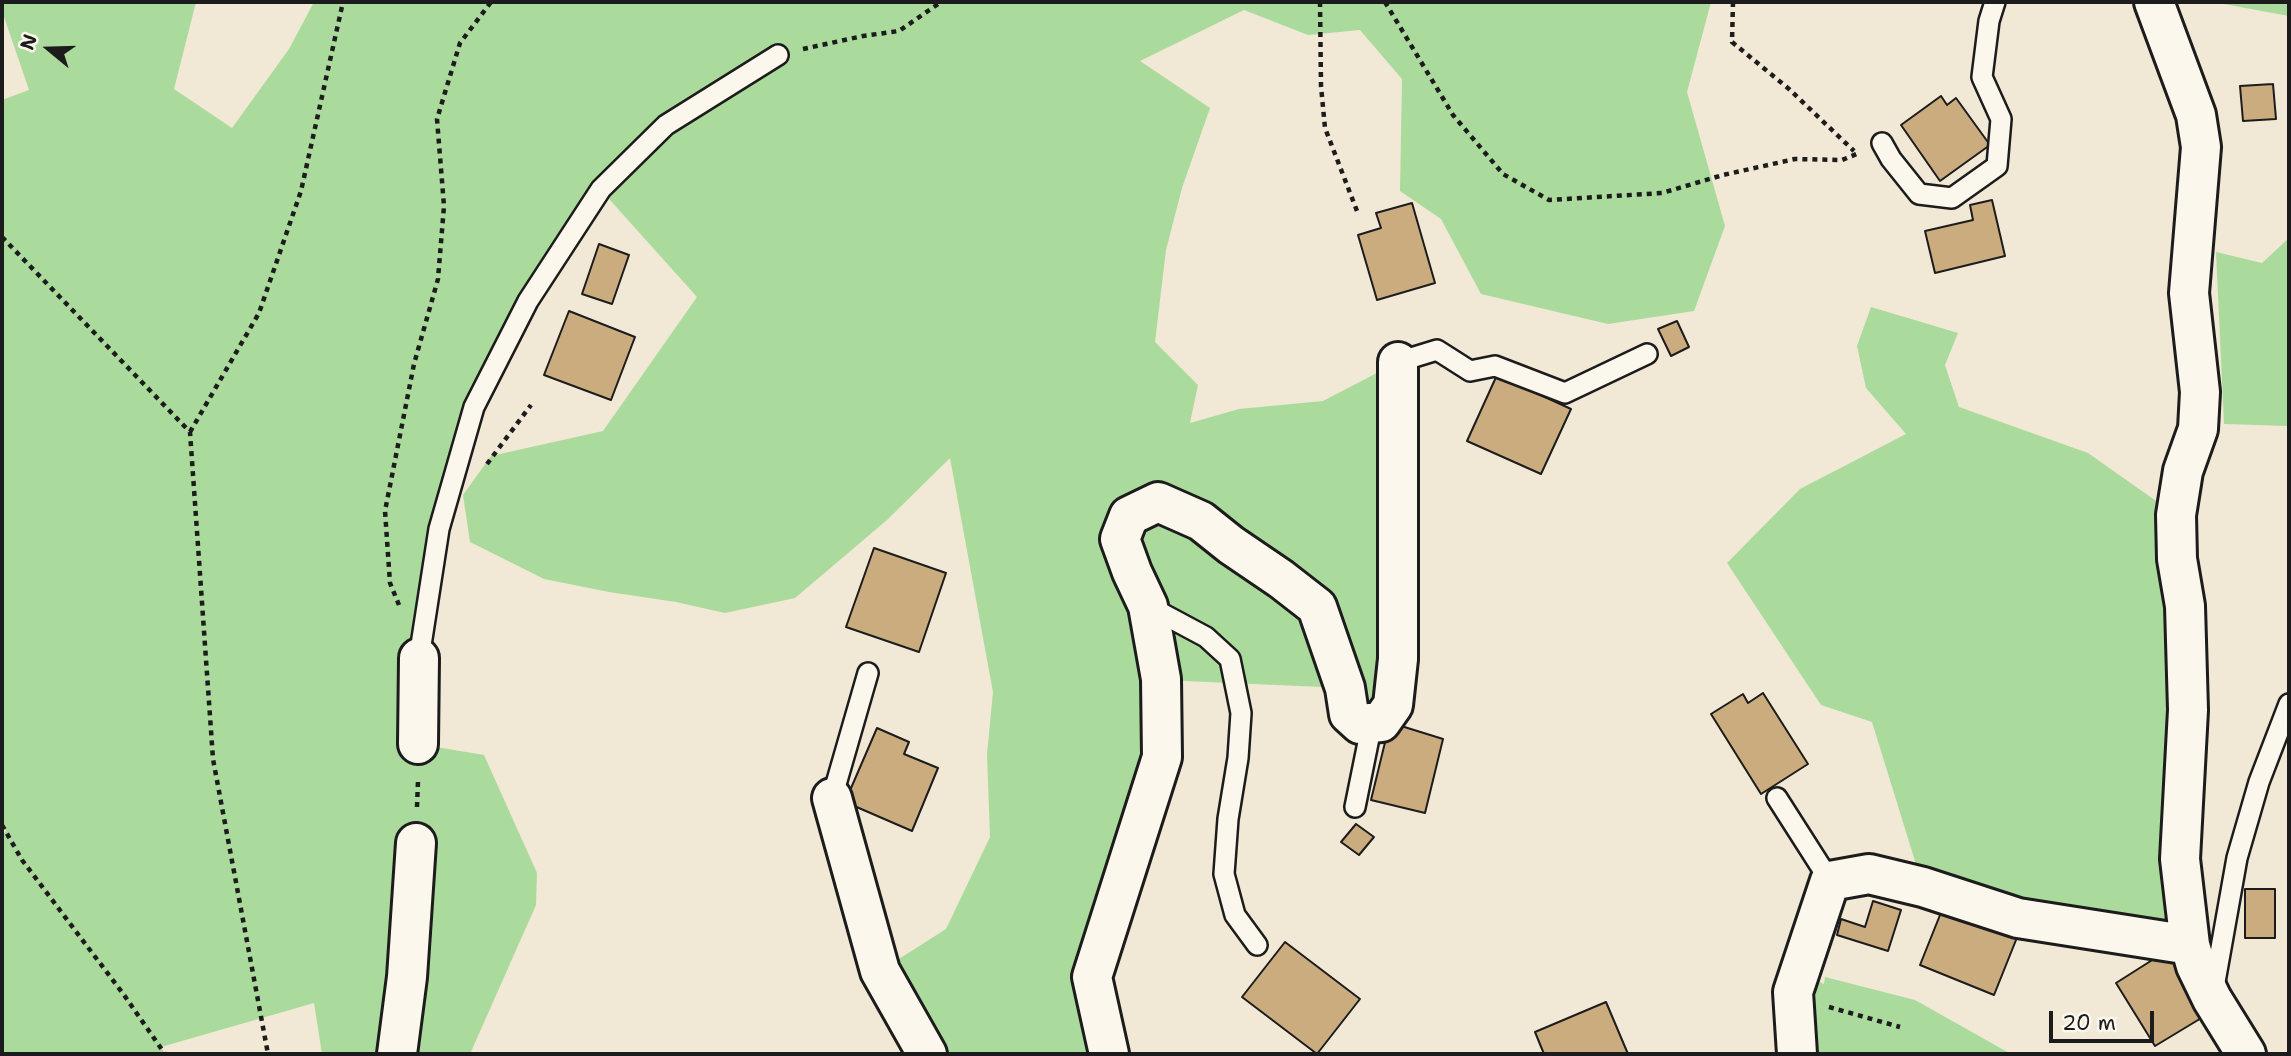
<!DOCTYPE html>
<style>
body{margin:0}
#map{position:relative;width:2291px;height:1056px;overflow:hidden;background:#f1e8d6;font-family:"Shantell Sans",sans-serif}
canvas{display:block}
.frame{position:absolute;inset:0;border:4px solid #1c1c1c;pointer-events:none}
.north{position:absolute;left:14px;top:14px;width:70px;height:70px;-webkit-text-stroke:5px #fbf7ec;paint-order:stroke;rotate:289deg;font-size:19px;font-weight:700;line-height:28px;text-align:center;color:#1c1c1c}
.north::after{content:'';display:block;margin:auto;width:24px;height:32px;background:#1c1c1c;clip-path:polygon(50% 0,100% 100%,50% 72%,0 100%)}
.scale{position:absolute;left:2049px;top:1011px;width:105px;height:32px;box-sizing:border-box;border:4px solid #1c1c1c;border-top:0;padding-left:9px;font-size:21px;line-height:24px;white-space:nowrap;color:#1c1c1c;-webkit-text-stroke:5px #fbf7ec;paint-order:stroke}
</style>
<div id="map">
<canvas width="2291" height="1056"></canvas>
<div class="frame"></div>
<div class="north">N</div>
<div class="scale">20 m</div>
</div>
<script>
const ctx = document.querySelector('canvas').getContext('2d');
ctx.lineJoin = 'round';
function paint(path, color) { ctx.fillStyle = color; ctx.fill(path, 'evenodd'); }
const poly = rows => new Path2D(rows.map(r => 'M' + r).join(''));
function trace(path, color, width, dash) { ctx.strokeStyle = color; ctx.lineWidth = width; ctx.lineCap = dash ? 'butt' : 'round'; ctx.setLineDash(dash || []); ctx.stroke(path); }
paint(poly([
 [2,2,196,2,174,89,232,128,289,49,314,2,1711,2,1687,92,1725,226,1694,311,1608,324,1481,294,1441,219,1400,191,1402,79,1360,30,1308,35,1244,10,1140,61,1210,108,1182,188,1166,250,1155,342,1198,385,1190,423,1239,409,1323,401,1398,362,1381,722,1345,688,1162,680,1092,977,1109,1054,927,1054,880,971,946,929,990,837,987,754,993,692,950,458,887,520,795,598,725,613,676,602,609,592,544,579,470,542,463,495,491,456,603,431,697,297,601,190,474,407,439,529,418,744,484,755,537,873,536,905,470,1054,322,1054,314,1003,161,1047,165,1054,2,1054,2,835,6,831,2,825,2,100,29,90,2,11],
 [2213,2,2289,2,2289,16],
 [2289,238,2289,426,2224,424,2216,252,2262,263],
 [1871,307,1958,333,1945,365,1959,407,2088,453,2176,515,2190,945,1923,887,1872,722,1821,705,1727,563,1800,489,1906,434,1866,388,1857,346],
 [1825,977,1915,1000,2011,1054,1809,1054,1817,981,1824,984]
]), '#aadb9c');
const building = poly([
 [2273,84,2276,119,2243,121,2240,86,2273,84],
 [1941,96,1947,105,1956,98,1990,145,1940,181,1901,125,1941,96],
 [1992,200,2005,256,1935,273,1925,231,1973,220,1970,205,1992,200],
 [1412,203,1435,283,1377,300,1358,235,1381,228,1376,213,1412,203],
 [599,244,629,255,612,304,582,294,599,244],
 [569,311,635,337,611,400,544,375,569,311],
 [1677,321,1689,347,1671,356,1658,329,1677,321],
 [1497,375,1571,409,1541,474,1467,441,1497,375],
 [874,548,946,573,919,652,846,627,874,548],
 [1763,693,1808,764,1761,794,1711,714,1743,694,1748,703,1763,693],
 [1398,725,1443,739,1425,813,1371,800,1389,726,1398,725],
 [877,728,909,742,904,754,938,768,912,831,845,802,877,728],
 [1356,824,1374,837,1359,855,1341,842,1356,824],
 [2245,889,2275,889,2275,938,2245,938,2245,889],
 [1946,900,2020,930,1994,995,1920,965,1946,900],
 [1873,901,1901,910,1888,951,1837,935,1841,919,1865,927,1873,901],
 [1285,942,1360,999,1317,1054,1242,997,1285,942],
 [2168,950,2208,1014,2155,1046,2116,983,2168,950],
 [1606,1002,1628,1054,1544,1054,1535,1032,1606,1002]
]);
paint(building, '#cbac7f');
trace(building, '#1c1c1c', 2);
const lane = poly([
 [1882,143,1891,159,1919,194,1952,198,1997,166,2001,119,1982,77,1989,21,1995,2],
 [1398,362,1437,350,1470,371,1495,366,1565,393,1647,354],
 [1148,606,1206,637,1230,659,1241,713,1238,758,1228,819,1224,874,1235,915,1257,945],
 [419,658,439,529,474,407,528,301,601,189,666,125,778,55],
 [832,798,868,673],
 [1777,798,1830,881],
 [1355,807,1372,723],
 [2213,993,2237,858,2259,782,2289,704]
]);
const street = poly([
 [2154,2,2196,115,2201,147,2189,293,2200,392,2198,429,2183,471,2176,515,2177,559,2185,606,2188,710,2180,859,2190,945,2196,966,2212,999,2246,1054],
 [418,744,419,658],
 [832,798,880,971,927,1054],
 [397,1054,407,977,416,843],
 [1109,1054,1092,977,1162,757,1161,679,1148,606,1132,572,1120,539,1129,516,1158,502,1201,521,1231,545,1281,579,1317,607,1345,688,1349,714,1360,724,1381,722,1393,705,1398,659,1398,362],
 [1797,1054,1793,992,1830,881,1869,874,1923,887,2018,918,2190,945]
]);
trace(lane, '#1c1c1c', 24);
trace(street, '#1c1c1c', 44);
trace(poly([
 [1320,2,1321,86,1325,128,1357,211],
 [1385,2,1453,115,1503,174,1549,200,1662,193,1723,175,1795,159,1842,160,1859,153],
 [1733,2,1732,42,1789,89,1854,151],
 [803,49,863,36,899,31,941,2],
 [2,237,190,432,213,759,268,1054],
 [190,432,259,313,301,191,343,2],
 [487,464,531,405],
 [399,605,390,583,385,511,414,364,438,279,444,206,437,119,460,43,491,2],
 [417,807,418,781],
 [2,825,22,860,124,995,165,1054],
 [1829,1007,1900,1027]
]), '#1c1c1c', 4.5, [5, 5]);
trace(lane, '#fbf7ec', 19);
trace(street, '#fbf7ec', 38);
</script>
